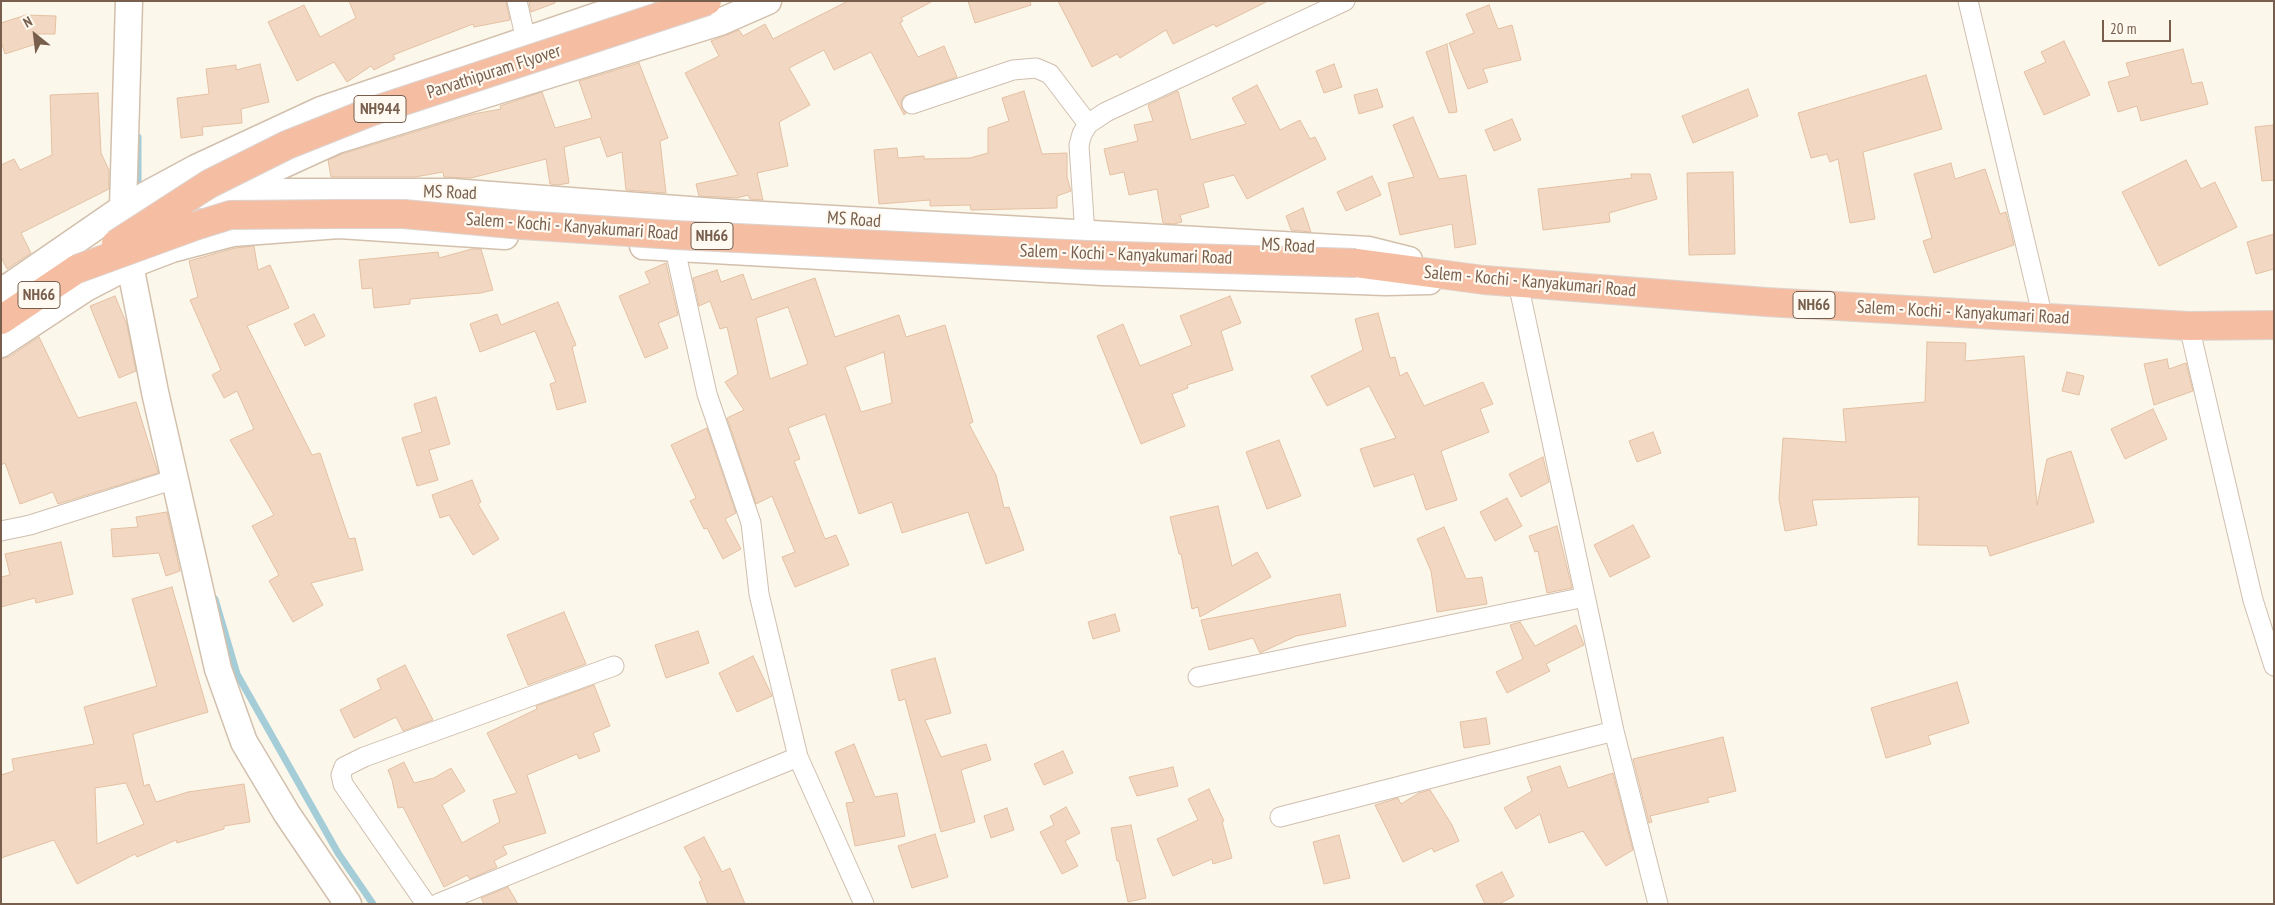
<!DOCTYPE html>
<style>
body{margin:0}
#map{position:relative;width:2275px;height:905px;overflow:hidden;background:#fcf7eb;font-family:"PT Sans Narrow",sans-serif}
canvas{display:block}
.frame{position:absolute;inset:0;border:2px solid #785f4d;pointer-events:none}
.north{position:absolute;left:10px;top:10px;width:50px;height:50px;-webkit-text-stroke:4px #fffaf1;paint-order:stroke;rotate:331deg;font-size:14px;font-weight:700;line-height:20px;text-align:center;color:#785f4d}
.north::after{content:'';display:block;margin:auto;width:18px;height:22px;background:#785f4d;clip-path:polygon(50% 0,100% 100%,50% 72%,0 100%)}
.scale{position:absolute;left:2102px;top:20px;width:69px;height:22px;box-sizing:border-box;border:2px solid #785f4d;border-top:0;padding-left:6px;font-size:15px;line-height:18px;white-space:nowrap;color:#785f4d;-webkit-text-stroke:4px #fffaf1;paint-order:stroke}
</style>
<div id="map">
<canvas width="2275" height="905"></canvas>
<div class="frame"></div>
<div class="north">N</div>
<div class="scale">20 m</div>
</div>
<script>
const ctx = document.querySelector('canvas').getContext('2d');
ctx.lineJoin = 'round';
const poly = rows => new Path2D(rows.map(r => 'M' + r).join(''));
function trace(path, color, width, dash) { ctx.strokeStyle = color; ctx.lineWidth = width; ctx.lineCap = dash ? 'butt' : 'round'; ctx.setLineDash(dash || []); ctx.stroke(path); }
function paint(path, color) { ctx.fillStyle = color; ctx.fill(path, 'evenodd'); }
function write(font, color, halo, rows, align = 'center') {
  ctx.font = font + ' "PT Sans Narrow",sans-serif'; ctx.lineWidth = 4.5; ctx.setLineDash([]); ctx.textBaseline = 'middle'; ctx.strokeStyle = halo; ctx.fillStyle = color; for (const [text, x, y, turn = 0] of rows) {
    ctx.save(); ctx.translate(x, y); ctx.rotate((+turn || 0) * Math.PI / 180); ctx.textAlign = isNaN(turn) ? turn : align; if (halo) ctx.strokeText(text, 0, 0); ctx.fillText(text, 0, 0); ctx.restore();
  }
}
trace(poly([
 [138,137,138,188],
 [215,599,237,674,338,853,373,904]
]), '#a5cdd8', 7);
const building = poly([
 [349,1,506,1,510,20,474,27,473,24,393,55,395,59,374,70,371,66,347,82,334,62,297,81,268,22,304,5,320,37,356,18,349,1],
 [529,1,555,1,555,3,531,12,529,1],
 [848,1,933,1,901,18,903,21,900,23,918,57,944,46,957,77,904,96,901,102,902,108,906,113,904,115,871,52,834,70,824,50,789,68,810,105,779,122,788,166,757,173,763,200,750,199,748,195,737,198,699,196,696,184,738,175,685,73,719,56,711,41,739,30,743,36,765,24,773,39,848,1],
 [968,1,1030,1,1031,5,975,23,968,1],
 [1058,1,1268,1,1216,27,1214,24,1173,44,1166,30,1120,58,1117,54,1092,67,1058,1],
 [1489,5,1498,29,1512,25,1521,60,1483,69,1488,82,1468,89,1449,43,1474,33,1466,14,1489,5],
 [26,15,56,16,55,34,33,34,36,44,5,54,1,41,1,23,26,15],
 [2064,41,2090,95,2044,115,2024,72,2046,62,2041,52,2064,41],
 [1447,44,1457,112,1449,113,1426,52,1447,44],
 [2183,49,2192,84,2202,82,2208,104,2141,121,2137,106,2118,112,2108,82,2130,76,2126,63,2183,49],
 [639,63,668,138,660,141,666,193,626,190,622,152,607,157,600,137,564,147,569,183,558,185,550,184,546,159,471,178,444,177,443,172,415,177,331,177,328,160,342,154,473,114,501,109,500,106,542,92,555,128,592,118,579,81,639,63],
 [260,64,269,102,241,109,242,123,202,127,203,135,181,138,177,98,209,94,206,69,236,65,236,70,260,64],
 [1334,64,1342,87,1324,93,1316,71,1334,64],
 [1926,75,1942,129,1863,152,1875,219,1850,223,1838,159,1830,162,1827,154,1811,158,1798,113,1926,75],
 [1257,85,1280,130,1300,120,1310,139,1315,137,1326,159,1247,199,1234,175,1203,183,1209,207,1180,215,1182,222,1174,224,1163,223,1157,189,1129,195,1124,172,1110,175,1104,149,1138,141,1134,125,1153,121,1148,105,1178,91,1191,140,1246,124,1232,98,1257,85],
 [1377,89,1383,107,1359,114,1354,95,1377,89],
 [1748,89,1758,116,1693,143,1682,116,1748,89],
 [1024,91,1042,154,1067,153,1067,177,1071,191,1057,196,1057,208,971,210,970,205,930,206,930,200,879,204,874,150,897,148,898,158,924,156,924,159,970,158,988,153,988,128,1009,121,1002,98,1024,91],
 [98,93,101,153,109,170,109,189,21,233,31,253,7,269,1,257,1,165,14,159,20,170,52,155,50,95,98,93],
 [1413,117,1439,179,1466,175,1476,244,1455,248,1452,224,1400,235,1388,183,1414,177,1393,125,1413,117],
 [1512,119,1521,140,1494,151,1485,130,1512,119],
 [2274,125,2274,180,2262,181,2255,127,2274,125],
 [2186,160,2201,189,2215,182,2237,227,2159,266,2122,192,2186,160],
 [1951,163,1955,179,1985,169,2000,214,2006,212,2014,245,1934,273,1923,241,1932,238,1914,174,1951,163],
 [1733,172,1735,254,1689,255,1687,173,1733,172],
 [1631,174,1650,174,1657,199,1609,213,1610,222,1543,230,1538,189,1632,178,1631,174],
 [1372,176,1381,195,1346,211,1337,192,1372,176],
 [1303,208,1311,232,1291,230,1286,216,1303,208],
 [2274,234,2274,269,2256,274,2247,242,2274,234],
 [254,246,258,270,270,265,289,308,247,326,312,455,320,453,349,539,355,538,363,570,311,583,323,605,293,622,269,581,279,575,252,526,274,515,230,440,254,429,237,391,224,398,212,375,221,370,190,300,198,297,189,261,235,248,254,246],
 [472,249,481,249,493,290,481,293,410,299,410,304,374,308,372,288,362,289,359,260,438,252,439,258,472,249],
 [666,263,678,315,658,323,668,348,645,358,619,296,650,283,645,272,666,263],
 [717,270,721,282,743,274,752,300,815,278,835,337,899,315,906,337,945,325,973,422,969,424,996,475,1004,508,1009,507,1024,550,986,564,968,512,902,533,892,502,859,514,825,414,788,428,800,459,794,461,825,539,836,535,849,565,795,587,782,557,795,552,772,496,756,504,727,418,744,410,725,382,738,374,727,327,720,329,710,301,699,306,693,278,717,270],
 [788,307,808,364,770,379,756,318,788,307],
 [884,352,892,403,861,412,845,367,884,352],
 [115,296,127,325,136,371,119,378,90,306,115,296],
 [1230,296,1241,323,1221,331,1233,370,1187,385,1188,388,1172,394,1185,426,1141,444,1097,336,1123,324,1140,366,1192,345,1180,316,1230,296],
 [558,302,576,345,572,347,586,402,557,410,550,384,556,382,535,331,480,352,470,324,497,314,501,325,558,302],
 [1378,313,1390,358,1395,357,1400,376,1407,372,1424,406,1483,382,1493,404,1480,409,1489,432,1441,451,1457,500,1426,510,1414,474,1374,487,1360,449,1396,438,1369,386,1327,406,1311,376,1363,350,1355,319,1378,313],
 [314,314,325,336,305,346,294,324,314,314],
 [39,337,78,418,136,402,158,473,58,504,53,492,20,504,5,463,1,465,1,359,9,357,39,337],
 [1927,342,1966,343,1965,361,2024,356,2037,505,2047,459,2071,451,2094,522,1990,556,1987,546,1918,545,1919,497,1812,500,1817,525,1785,531,1779,499,1783,438,1846,442,1843,409,1925,402,1927,342],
 [2167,359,2169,369,2186,363,2193,391,2154,405,2144,364,2167,359],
 [2067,372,2084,376,2079,395,2062,391,2067,372],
 [436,397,450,444,429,450,438,480,417,486,402,438,422,432,414,404,436,397],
 [2153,409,2167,439,2125,459,2111,429,2153,409],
 [707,428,736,513,725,519,741,549,723,559,707,528,704,529,690,501,696,498,671,445,707,428],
 [1653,432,1661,453,1637,462,1629,441,1653,432],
 [1279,440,1301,496,1267,509,1246,452,1279,440],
 [1543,457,1549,482,1521,497,1509,474,1543,457],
 [472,480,481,502,478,504,499,539,473,555,449,515,440,518,432,495,472,480],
 [1507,498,1522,526,1495,541,1480,512,1507,498],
 [1218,506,1232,566,1257,552,1271,577,1200,617,1198,607,1192,609,1181,554,1179,554,1170,517,1218,506],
 [167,512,180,571,166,576,159,553,113,557,111,529,138,527,136,517,167,512],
 [1633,525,1650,557,1610,577,1594,545,1633,525],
 [1557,526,1572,588,1547,593,1538,551,1535,552,1529,536,1557,526],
 [1444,527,1466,579,1482,577,1487,604,1437,612,1431,571,1417,539,1444,527],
 [61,542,73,594,36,603,35,598,1,607,1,577,10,575,5,554,61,542],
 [172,587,208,712,133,734,144,786,149,784,156,802,188,792,244,784,250,822,224,826,224,829,177,843,176,840,137,857,135,854,77,884,54,840,1,858,1,775,14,771,12,759,94,744,84,707,157,686,132,599,172,587],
 [126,783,144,824,97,844,95,788,126,783],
 [1340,594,1346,626,1296,636,1260,653,1253,638,1209,650,1201,620,1340,594],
 [564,612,586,664,528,685,507,635,564,612],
 [1115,614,1120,631,1093,639,1088,622,1115,614],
 [1520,622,1535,646,1576,625,1584,645,1546,664,1550,671,1507,693,1496,672,1523,659,1510,625,1520,622],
 [698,631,709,663,666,678,655,645,698,631],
 [753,656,772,696,737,712,719,673,753,656],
 [935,658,951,713,925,720,941,757,986,744,991,760,961,770,975,822,941,832,905,699,899,701,891,670,935,658],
 [405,665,433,720,403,731,396,717,354,738,340,710,381,689,377,679,405,665],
 [1957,682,1969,723,1928,736,1931,744,1886,758,1871,708,1957,682],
 [594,685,610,726,593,733,600,751,579,759,577,754,527,775,546,833,503,846,507,854,494,861,497,867,470,879,467,875,444,887,403,807,398,808,392,780,388,770,404,762,414,783,434,778,451,768,465,791,442,805,462,843,500,822,493,800,517,793,487,733,537,709,536,706,594,685],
 [1486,718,1490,744,1464,748,1460,722,1486,718],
 [1723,737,1736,791,1707,798,1709,802,1650,816,1652,822,1649,823,1633,759,1723,737],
 [854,744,875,797,897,793,905,836,855,846,846,803,854,802,835,752,854,744],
 [1063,751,1073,773,1044,785,1034,764,1063,751],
 [1560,766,1568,788,1613,773,1633,850,1606,866,1583,831,1549,843,1540,814,1516,829,1504,808,1532,791,1527,777,1560,766],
 [1173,767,1178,786,1137,796,1129,777,1173,767],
 [1209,789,1224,821,1222,822,1232,858,1213,864,1212,859,1173,876,1157,839,1198,820,1188,799,1209,789],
 [1430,790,1452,825,1459,841,1434,852,1432,848,1403,862,1375,805,1398,798,1401,804,1419,793,1430,790],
 [1066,807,1080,833,1065,841,1078,866,1062,874,1040,832,1054,825,1050,816,1066,807],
 [1007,808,1014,830,991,838,984,816,1007,808],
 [1131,825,1146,898,1128,902,1119,861,1117,861,1111,828,1131,825],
 [935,834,948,877,912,888,898,846,935,834],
 [1339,835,1350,878,1324,884,1313,842,1339,835],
 [704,837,722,872,730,868,745,904,708,904,699,882,702,880,684,847,704,837],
 [1502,872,1514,896,1499,904,1485,904,1476,885,1502,872],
 [508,887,518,904,484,904,481,898,508,887]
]);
paint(building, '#f2d8c2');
trace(building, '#e4c0a3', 1);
const street = poly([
 [517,1,526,40],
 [1968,1,2043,318],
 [912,104,1013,70,1036,68,1050,74,1088,124],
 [1085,235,1079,145,1082,134,1088,124,1106,112,1345,1],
 [675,249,707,394,751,523,759,594,798,757,864,904],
 [1518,283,1614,731,1658,904],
 [2189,326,2253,600,2274,666],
 [1,531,30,525,175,479],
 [1198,677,1585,597],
 [1280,817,1614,731],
 [426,904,343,784,341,775,344,767,364,757,614,666],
 [437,904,798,757]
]);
const secondary = poly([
 [129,1,123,208,130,265,155,392,218,669,244,742,287,814,348,904],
 [232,188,337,140,720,22,768,1],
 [146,195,196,168,321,110,641,1],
 [643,246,1103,272,1386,282,1429,281],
 [1,292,123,208,174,197,253,192,452,192,729,213,1369,250,1409,260],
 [1,344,86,288,130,265,172,249,233,233,339,225,505,236]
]);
const highway = poly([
 [1356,263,1484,280,1766,302,2189,326,2274,325],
 [1,320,77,269]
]);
trace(street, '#cfbfaf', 21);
trace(secondary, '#d2c0ad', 29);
trace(highway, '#dcd5d1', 30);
trace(street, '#fff', 19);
trace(secondary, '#fff', 26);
trace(highway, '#f5bea3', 28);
const highwayBridge = poly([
 [116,244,209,184,287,145,370,112,707,1],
 [77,269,195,226,230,215,336,214,404,214,522,225,675,235,1087,255,1356,263]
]);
trace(highwayBridge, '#dcd5d1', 30, []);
trace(highwayBridge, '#f5bea3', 28);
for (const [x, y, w] of [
 [380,109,52],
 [712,236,42],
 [39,295,42],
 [1814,305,42]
]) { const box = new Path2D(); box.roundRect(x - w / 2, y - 13.5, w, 27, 4); ctx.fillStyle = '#fffaf1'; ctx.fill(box); trace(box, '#785f4d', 1); }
write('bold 16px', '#785f4d', null, [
 ["NH944",380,109],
 ["NH66",712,236],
 ["NH66",39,295],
 ["NH66",1814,305]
]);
write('18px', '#785f4d', '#fffaf1', [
 ["Parvathipuram Flyover",494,72,-18],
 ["MS Road",450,193,2],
 ["MS Road",854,220,4],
 ["Salem - Kochi - Kanyakumari Road",572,227,4],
 ["MS Road",1288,246,3],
 ["Salem - Kochi - Kanyakumari Road",1126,255,2],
 ["Salem - Kochi - Kanyakumari Road",1530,282,5],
 ["Salem - Kochi - Kanyakumari Road",1963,313,3]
]);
</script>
